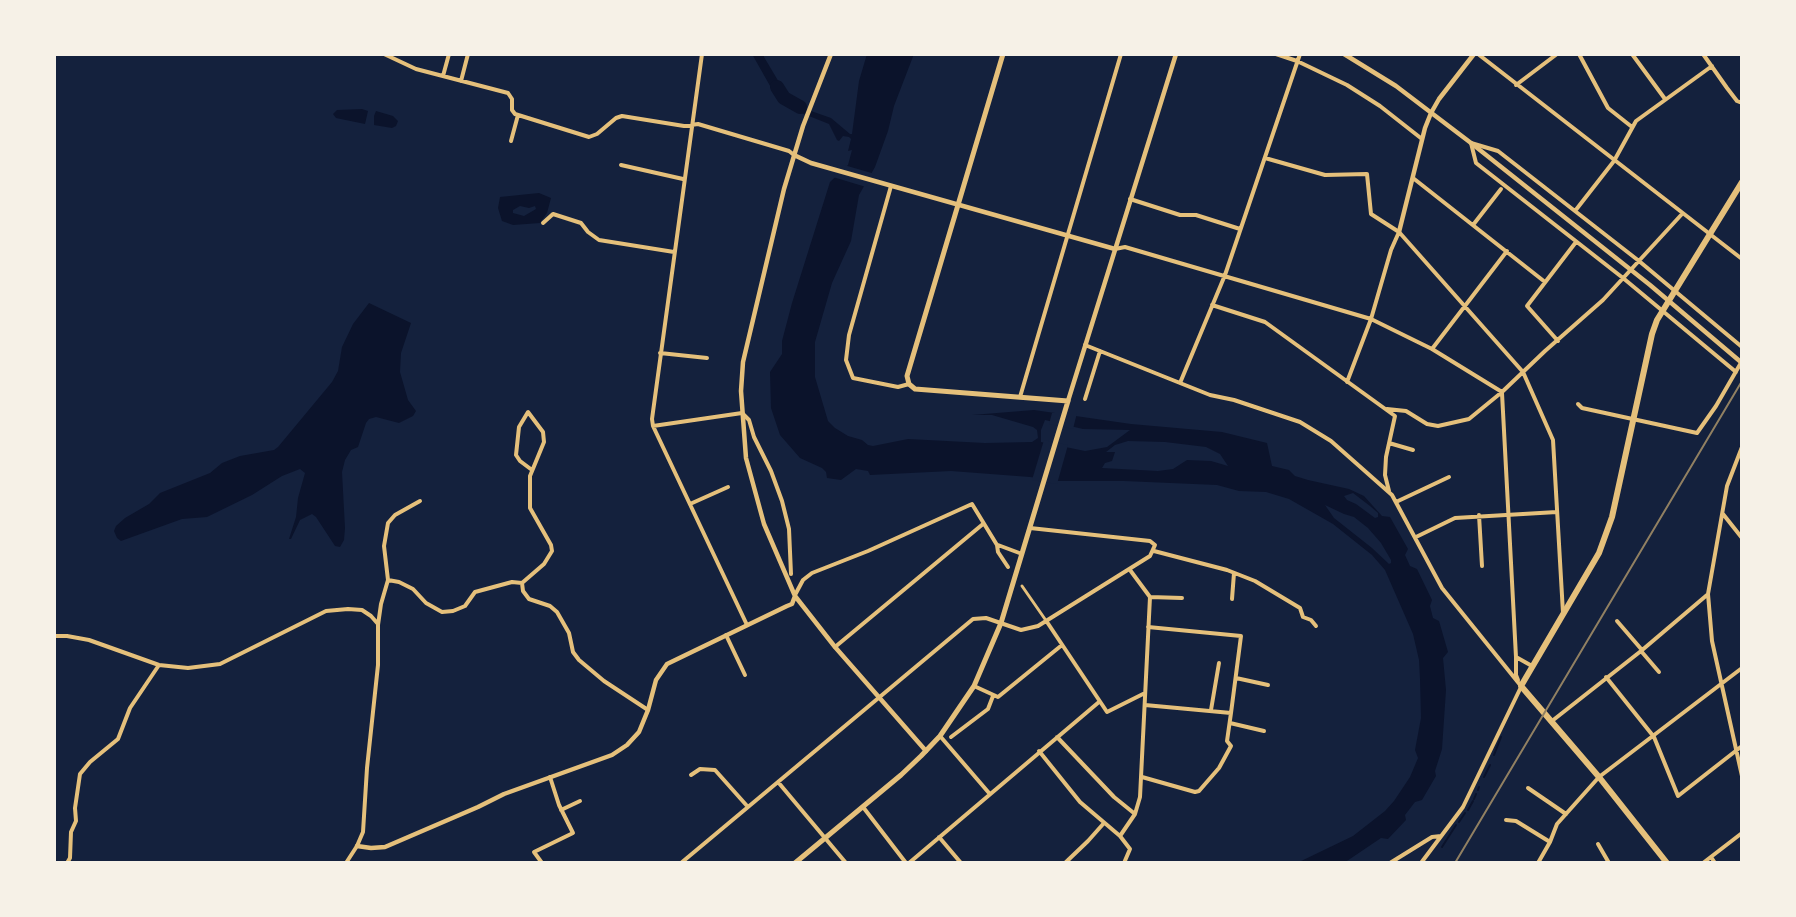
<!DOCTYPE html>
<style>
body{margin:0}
#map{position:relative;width:1796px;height:917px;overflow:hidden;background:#14213d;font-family:"Titillium Web",sans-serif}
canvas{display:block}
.frame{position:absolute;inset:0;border:56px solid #f6f1e7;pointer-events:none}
</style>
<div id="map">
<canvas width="1796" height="917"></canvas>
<div class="frame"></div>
</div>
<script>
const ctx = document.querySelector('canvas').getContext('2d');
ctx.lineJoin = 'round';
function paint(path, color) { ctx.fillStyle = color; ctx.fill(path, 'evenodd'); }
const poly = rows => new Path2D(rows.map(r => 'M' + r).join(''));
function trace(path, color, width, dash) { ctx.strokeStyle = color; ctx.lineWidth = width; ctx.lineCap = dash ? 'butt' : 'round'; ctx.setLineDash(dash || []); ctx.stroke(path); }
paint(poly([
 [752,54,764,54,764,57,789,99,788,103,831,118,850,134,852,134,859,81,867,54,914,54,894,106,888,131,875,167,859,195,851,241,832,283,815,342,815,377,828,421,835,428,848,436,862,440,868,445,873,446,908,439,985,443,1032,442,1038,438,1037,430,1033,427,992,415,972,415,1034,410,1131,424,1222,432,1267,443,1272,466,1289,470,1295,476,1308,480,1349,489,1364,496,1382,516,1390,517,1408,549,1405,555,1410,566,1417,569,1432,600,1430,606,1433,618,1439,621,1448,652,1443,658,1446,690,1442,749,1435,771,1436,776,1422,800,1415,802,1405,815,1406,820,1388,839,1381,838,1344,863,1297,863,1353,836,1385,811,1394,801,1410,777,1418,758,1415,750,1421,718,1420,679,1419,660,1413,634,1385,570,1372,555,1333,524,1289,499,1266,492,1239,491,1217,485,1124,481,1057,481,1030,477,951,471,870,475,868,471,856,469,841,480,827,478,826,472,822,468,800,458,780,435,771,408,770,372,782,354,782,341,792,303,830,182,848,165,852,150,848,151,851,139,849,137,843,136,839,141,837,140,829,124,799,112,778,100],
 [1045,420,1083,429,1130,430,1107,447,1085,451,1041,442,1041,430],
 [1128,441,1165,442,1206,447,1220,454,1228,466,1211,461,1187,460,1173,469,1158,471,1102,468,1105,463,1112,461,1115,452,1106,452,1115,445],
 [1353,493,1370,506,1378,513,1378,517,1375,518,1356,504,1347,500,1344,496],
 [1325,505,1344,514,1354,517,1368,528,1381,543,1391,560,1391,563,1389,564,1372,548,1334,518],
 [362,109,368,111,365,124,336,118,333,114,337,110],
 [376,111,393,116,398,121,396,126,392,128,374,125,374,116],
 [539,193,551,198,547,213,540,223,513,225,502,221,498,208,500,197],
 [520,206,529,208,535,206,536,209,524,216,513,213,513,210],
 [369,303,411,323,401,353,400,372,408,400,416,411,413,416,399,423,376,417,369,419,366,423,358,447,351,450,345,460,342,472,345,528,344,540,340,547,335,546,316,517,312,514,300,520,291,539,289,539,296,517,298,498,305,473,300,469,282,476,252,495,207,517,182,519,121,541,117,538,114,531,116,526,125,518,149,504,160,493,210,473,222,463,240,456,274,450,278,447,332,382,338,371,342,347,353,324]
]), '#0b132b');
paint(poly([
 [844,165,875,174,866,187,833,177],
 [1052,413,1077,413,1073,429,1049,424],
 [1044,440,1068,445,1057,484,1032,480]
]), '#14213d');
trace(poly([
 [1494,755,1501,737],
 [1484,777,1490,765],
 [1478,790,1479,787],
 [1474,799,1476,794],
 [1468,810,1473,801],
 [1459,822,1465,813],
 [1442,847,1456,825]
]), '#0b132b', 2);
trace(poly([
 [777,87,784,98,800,107]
]), '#0b132b', 14);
trace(poly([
 [1022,586,1047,622]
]), '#e5c07b', 3);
trace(poly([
 [384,54,416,69,508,93,512,99,512,110,515,114,589,137,597,134,616,118,622,116,684,126,698,124,789,151,794,155],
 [702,54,652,419,653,426,747,625],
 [1276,54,1297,61,1347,85,1380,106,1422,139],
 [1478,54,1742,259],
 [1579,54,1608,108,1632,127],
 [1632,54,1665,99],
 [1703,54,1727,88,1737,101,1742,103],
 [443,76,449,54],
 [461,81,468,54],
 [1516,85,1557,54],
 [511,141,518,115],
 [1265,158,1325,175,1367,174,1371,214,1399,232,1523,372,1553,440,1563,613],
 [621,165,683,179],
 [1413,178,1545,282],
 [891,186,849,335,846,360,853,378,898,387,909,384],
 [1130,199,1180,215,1196,215,1240,229],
 [1575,211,1614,161,1636,121,1712,66],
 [543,223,553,214,581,223,588,232,599,240,674,252],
 [1473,225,1501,189],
 [1115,249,1125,247,1371,319,1432,349,1502,392],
 [1212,305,1265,322,1395,416,1386,457,1385,475,1389,491],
 [1558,341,1527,306,1576,242],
 [1085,345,1210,395,1234,400,1300,422,1331,441,1392,495,1442,588,1521,686],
 [1432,349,1507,251],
 [660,353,707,358],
 [1736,372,1623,278,1476,163,1471,143,1498,151,1639,261,1742,347],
 [1347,382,1371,319,1391,250,1399,232],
 [1180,383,1225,275,1300,54],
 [1502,393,1516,657,1532,666],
 [1020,397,1121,54],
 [1085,399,1100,351],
 [1578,404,1582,408,1697,433,1716,406,1742,361],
 [1387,409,1406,411,1427,424,1438,426,1469,419,1502,392,1545,351,1603,300,1682,214],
 [653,426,742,413,749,420,754,437,771,471,782,501,789,529,791,574],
 [1389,443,1413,450],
 [1742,447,1727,486,1708,594,1712,641,1742,776],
 [1396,502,1449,477],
 [690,504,728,487],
 [1723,514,1742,538],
 [1479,515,1482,566],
 [1416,537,1455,518,1557,512],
 [998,545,1022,554],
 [1154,551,1227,570,1255,581,1300,608,1303,617,1311,620,1316,626],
 [388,580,399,582,413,589,426,603,442,612,453,611,465,606,475,592,512,582,522,583,544,564,552,551,551,545,530,508,530,476,544,442,543,432,528,412,519,427,516,455,520,461,532,470],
 [522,583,523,591,529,599,550,606,557,612,569,633,573,652,579,660,604,681,648,710],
 [795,595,803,580,812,573,868,551,972,504,997,545,998,552,1008,567],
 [1150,597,1182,598],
 [1232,599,1234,573],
 [1617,621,1642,650],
 [1047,622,1107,712,1145,693],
 [726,635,745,675],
 [54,636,67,636,89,640,159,665,188,668,220,664,326,611,348,609,362,610,371,616,378,624],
 [835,647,983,524],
 [1641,651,1659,672],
 [1516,657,1516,675,1518,680],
 [1606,677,1654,737,1678,796,1742,746],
 [1236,678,1268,685],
 [974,686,998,697,1062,645],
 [1145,705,1231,713,1241,636,1148,627],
 [1211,710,1219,663],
 [1552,721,1641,651,1707,595],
 [1230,723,1264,731],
 [940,736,989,793],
 [951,737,988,709,993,696],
 [1057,737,1114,797,1135,814],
 [1039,751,1080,802,1120,836,1130,849,1124,863],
 [691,775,700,769,715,770,748,807],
 [1142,777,1195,792,1199,791,1219,768,1231,746,1227,741,1231,713],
 [778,782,846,863],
 [1528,788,1566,814],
 [863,807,906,863],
 [561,810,580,801],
 [1506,820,1516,821,1550,842],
 [1120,836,1135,814,1140,797,1150,597,1130,570],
 [939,837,961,863],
 [1598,844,1609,863],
 [1711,857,1715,863],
 [67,863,70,858,71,832,76,821,75,808,80,774,90,762,118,739,130,708,159,665],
 [346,863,357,846,363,832,367,768,378,665,378,625,381,604,388,580,384,546,388,523,395,515,420,501],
 [542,863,534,852,573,833,559,805,550,777],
 [681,863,973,619,986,618,1021,630,1038,626,1150,556,1155,545,1150,541,1030,528],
 [909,863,1099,702],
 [1065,863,1088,841,1104,823],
 [1390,863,1432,837,1441,836],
 [1421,863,1463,807,1521,687],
 [1538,863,1550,842,1557,824,1599,777,1742,668],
 [1703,863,1742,833]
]), '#e5c07b', 4);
trace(poly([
 [831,54,803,126,784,189,743,362,741,391,746,458,764,524,795,596,835,647,926,751],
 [1344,54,1396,86,1471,143,1650,285,1742,363],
 [794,155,811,163,1115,249],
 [1399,232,1425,128,1431,113,1439,99,1474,54],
 [1068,401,1176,54],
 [357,846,371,848,385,847,478,807,504,794,612,755,627,745,639,732,648,710,656,680,667,664,787,606,792,604,795,596]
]), '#e5c07b', 4.5);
trace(poly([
 [795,863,901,775,921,756,940,736,974,686,1001,623,1068,401,915,389,909,384,907,376,1003,54]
]), '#e5c07b', 5);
trace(poly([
 [1667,863,1599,777,1521,686,1599,553,1612,517,1652,334,1657,320,1742,182]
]), '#e5c07b', 6);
trace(poly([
 [1455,863,1742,381]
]), '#918062', 2);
</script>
